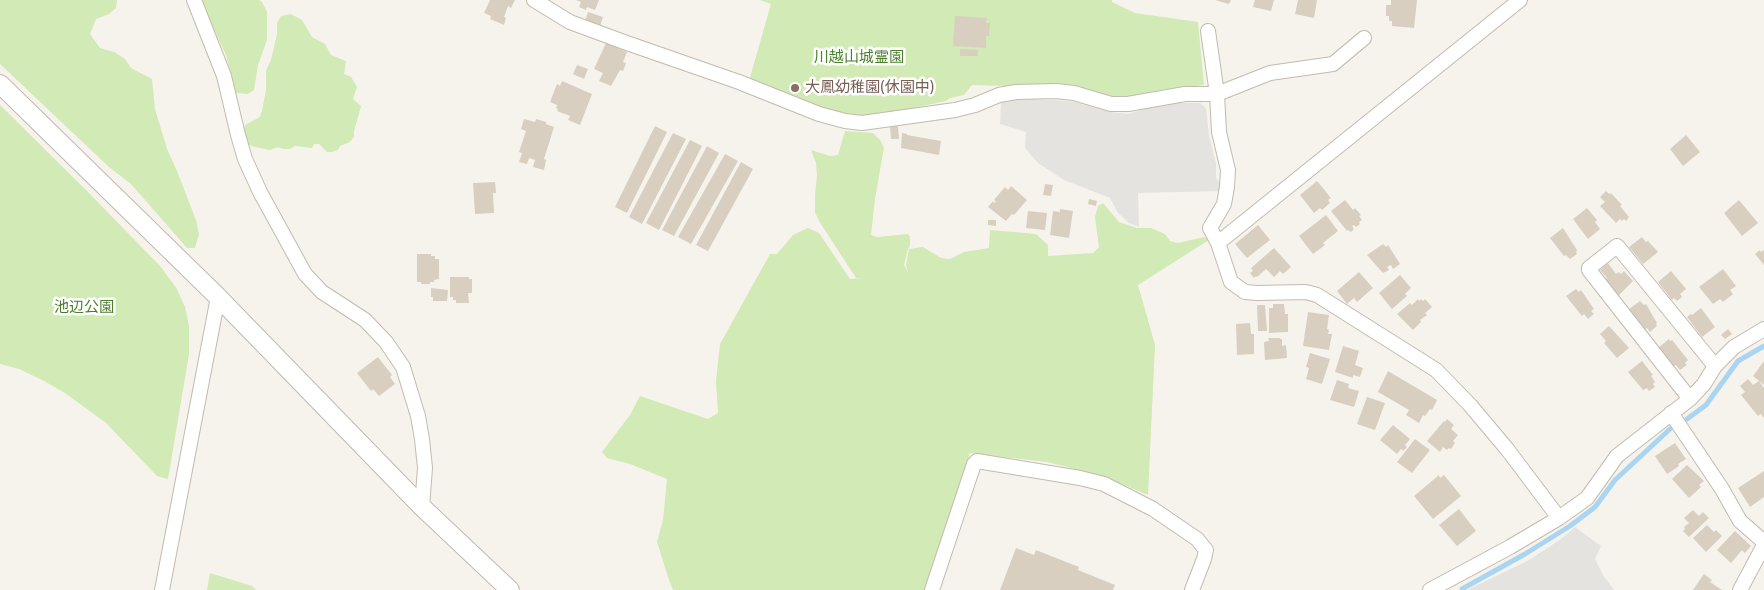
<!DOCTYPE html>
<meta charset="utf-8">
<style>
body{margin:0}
canvas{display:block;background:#f6f3ec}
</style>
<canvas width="1764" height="590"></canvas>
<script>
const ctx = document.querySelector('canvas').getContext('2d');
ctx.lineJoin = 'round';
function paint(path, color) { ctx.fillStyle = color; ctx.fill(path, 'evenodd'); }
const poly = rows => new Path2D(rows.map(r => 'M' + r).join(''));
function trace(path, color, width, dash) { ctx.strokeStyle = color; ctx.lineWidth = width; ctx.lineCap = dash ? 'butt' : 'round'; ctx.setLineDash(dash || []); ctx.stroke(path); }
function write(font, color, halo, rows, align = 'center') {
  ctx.font = font + ' Cabin,"Noto Sans JP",sans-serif'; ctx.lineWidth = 5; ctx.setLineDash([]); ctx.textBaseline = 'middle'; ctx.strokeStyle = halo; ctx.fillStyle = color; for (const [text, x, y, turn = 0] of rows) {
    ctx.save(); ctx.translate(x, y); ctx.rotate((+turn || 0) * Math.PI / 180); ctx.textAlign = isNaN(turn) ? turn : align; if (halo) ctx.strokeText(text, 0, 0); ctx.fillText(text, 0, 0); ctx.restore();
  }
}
paint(poly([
 [0,0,117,0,116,8,109,14,96,19,90,34,100,48,114,52,125,59,131,68,152,79,155,109,167,149,177,171,196,220,199,234,195,248,187,248,131,184,109,167,0,64],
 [200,0,259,0,262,2,267,12,267,40,258,65,254,90,248,94,236,93,226,55],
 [760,0,1112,0,1112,2,1135,13,1198,22,1204,85,1160,90,1124,99,1106,96,1054,84,1005,86,972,85,964,95,950,98,946,101,880,115,860,116,845,114,800,101,749,81,771,4],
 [291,14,302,20,312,37,325,44,331,55,346,61,344,74,351,77,357,87,353,99,361,106,354,131,354,137,350,142,340,146,338,150,332,152,327,152,319,144,314,144,312,148,295,146,290,149,283,149,278,147,270,150,255,147,249,145,246,137,244,129,245,125,260,117,262,111,266,90,266,70,271,60,277,34,277,23,281,16],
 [0,105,85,189,161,267,177,289,185,307,189,326,189,354,168,479,157,476,106,423,65,393,44,381,19,369,0,364],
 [845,131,873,133,880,140,884,147,875,199,871,235,877,237,908,234,910,237,910,246,908,249,904,265,908,272,906,265,909,249,923,247,941,258,950,259,964,252,989,248,990,230,1036,234,1048,245,1048,256,1093,253,1099,247,1095,217,1098,206,1103,203,1119,222,1137,228,1151,228,1165,234,1170,241,1178,243,1204,237,1209,240,1138,285,1155,345,1148,495,1103,476,1047,462,970,453,925,590,673,590,668,577,657,542,663,520,667,479,630,464,607,458,602,452,630,415,640,396,708,419,718,413,716,381,720,344,770,254,777,254,793,235,808,228,819,233,850,279,863,278,856,278,819,221,815,212,815,195,817,176,816,163,811,150,830,156,838,155],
 [210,573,252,586,256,590,207,590]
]), '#d2eab5');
paint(poly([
 [1027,99,1056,100,1074,102,1110,112,1128,114,1164,103,1200,103,1206,108,1209,136,1216,163,1216,178,1223,187,1222,191,1138,193,1139,227,1129,223,1118,213,1110,198,1064,180,1038,163,1025,148,1026,132,1000,124,1001,103,1004,101],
 [1575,527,1601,546,1595,559,1603,575,1614,590,1467,590,1529,560,1561,539]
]), '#e5e3e0');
trace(poly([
 [1687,419,1706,405,1738,361,1764,346],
 [1462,589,1525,554,1570,526,1595,507,1615,480,1670,429]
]), '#a9d4f2', 5);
paint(poly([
 [490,0,515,0,511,8,508,6,504,17,506,18,504,25,490,19,491,16,484,13],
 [576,0,599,0,595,10,587,7,586,10,579,7,581,2],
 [1215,0,1231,0,1229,4],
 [1255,0,1274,0,1271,11,1253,7],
 [1298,0,1317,0,1314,18,1295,14],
 [1391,0,1417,0,1414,28,1392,26,1392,21,1389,21,1389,16,1386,16,1386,5,1391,5],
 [588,12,603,17,600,26,585,21],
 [955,16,987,18,986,23,990,23,989,36,986,36,986,48,953,46],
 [606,43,627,52,623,62,626,63,623,71,620,70,611,86,599,81,603,73,594,69],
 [960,49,978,50,978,56,960,56],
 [577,65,588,69,584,79,573,74],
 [562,81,592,94,580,125,568,120,570,116,557,111,558,109,556,108,557,105,550,102,557,84,560,86],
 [524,119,535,122,536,119,546,122,546,124,554,127,544,159,546,160,544,170,533,167,535,160,529,158,527,164,519,162,522,153,519,152,526,131,521,129],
 [655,126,667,132,627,213,615,207],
 [898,126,899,139,891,139,890,127],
 [673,133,686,139,642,224,629,217],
 [902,133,907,134,907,135,941,141,939,155,901,148],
 [1686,135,1700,152,1683,166,1670,149],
 [690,140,702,146,659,230,646,223],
 [707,146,719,153,674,236,662,230],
 [725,154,738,161,691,244,678,237],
 [741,162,753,169,708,251,696,245],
 [1317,181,1331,198,1328,200,1330,203,1322,210,1320,208,1314,213,1300,195],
 [495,182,496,193,493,193,494,213,475,214,473,183],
 [1045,184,1053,185,1051,196,1043,195],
 [1011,186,1027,200,1014,215,1012,214,1006,221,988,207,993,201,994,203,996,201,994,200,1005,187,1008,190],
 [1606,191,1609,194,1611,193,1622,205,1620,206,1629,217,1626,221,1624,219,1622,221,1620,219,1616,223,1600,206,1605,202,1600,197],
 [1089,199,1097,201,1096,206,1088,204],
 [1345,200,1353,210,1355,208,1361,215,1359,216,1362,220,1359,222,1360,224,1356,227,1354,225,1352,226,1354,229,1351,232,1348,230,1347,231,1331,211],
 [1739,200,1758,223,1742,236,1724,213],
 [1587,208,1597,220,1595,222,1600,229,1588,239,1573,219],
 [1060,209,1073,211,1069,238,1050,235,1053,211,1060,212],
 [1028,211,1047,213,1045,230,1026,228],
 [1326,215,1338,231,1323,243,1325,245,1313,254,1299,236],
 [988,220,996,220,996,226,988,225],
 [1258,225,1270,240,1247,258,1235,244],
 [1563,228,1577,250,1576,252,1577,254,1570,259,1566,255,1564,256,1550,238],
 [1642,237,1646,242,1648,241,1658,252,1643,264,1629,247],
 [1383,244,1386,247,1388,245,1400,264,1393,269,1391,265,1387,267,1389,270,1383,273,1367,255],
 [1274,248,1291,267,1283,274,1280,271,1274,277,1266,269,1257,277,1256,276,1254,278,1250,273,1253,271,1251,268],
 [1760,250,1761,252,1764,250,1764,265,1755,254],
 [417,254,431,254,431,256,435,256,435,259,439,259,439,279,434,280,434,282,430,282,430,284,421,284,421,282,417,282],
 [1608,263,1616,274,1619,272,1621,274,1624,271,1633,281,1618,296,1605,280,1607,278,1600,270],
 [1723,269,1736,286,1730,290,1733,294,1723,302,1720,299,1713,304,1699,287],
 [1671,271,1686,289,1680,294,1682,297,1677,301,1674,298,1672,300,1658,282],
 [1359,272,1373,288,1357,302,1354,298,1347,304,1337,291],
 [1400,275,1411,288,1405,294,1407,296,1392,309,1379,293],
 [450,277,469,277,469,279,472,279,472,293,468,293,469,303,456,303,456,300,453,300,453,297,450,297],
 [431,288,448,290,447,301,433,301,433,297,431,297],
 [1576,289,1579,292,1581,290,1594,309,1591,311,1594,314,1588,319,1584,314,1582,316,1566,296],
 [1418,299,1419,301,1421,299,1423,301,1425,299,1432,307,1425,313,1427,315,1420,320,1421,322,1413,330,1397,314,1410,303,1412,305],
 [1640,301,1644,305,1646,304,1657,323,1656,324,1657,326,1650,332,1647,328,1644,330,1629,309],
 [1273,304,1284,304,1285,314,1288,314,1288,332,1269,333,1269,308,1273,308],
 [1257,305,1265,305,1267,331,1258,331],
 [1701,308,1715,327,1702,337,1687,317,1691,314,1692,315],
 [1308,312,1329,315,1327,329,1329,330,1328,334,1332,334,1329,350,1303,346],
 [1250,323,1251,334,1254,334,1254,354,1237,355,1236,324],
 [1609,326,1629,348,1617,358,1604,343,1606,341,1600,334],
 [1728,329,1732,334,1725,339,1721,335],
 [1268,338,1280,338,1280,339,1282,339,1282,346,1286,345,1287,358,1265,360,1264,342,1269,341],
 [1669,339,1670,341,1672,340,1688,360,1685,363,1687,365,1680,370,1676,365,1674,366,1659,347],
 [1343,346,1359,351,1355,365,1363,368,1360,377,1353,375,1353,378,1335,372],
 [1310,353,1330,359,1322,384,1306,379,1309,368,1306,367],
 [378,357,392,375,390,377,395,384,379,396,373,389,371,391,357,373],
 [1642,361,1653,375,1651,376,1655,382,1653,384,1655,387,1649,391,1647,388,1643,390,1628,372],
 [1764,361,1764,385,1753,376],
 [1388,371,1437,400,1432,410,1430,409,1425,416,1423,415,1419,423,1406,415,1409,410,1378,392],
 [1748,379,1753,385,1759,381,1764,388,1764,418,1761,414,1758,416,1741,395,1745,392,1740,386],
 [1337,380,1349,384,1348,388,1359,391,1354,407,1330,400],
 [1367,397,1385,403,1375,430,1357,424],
 [1447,419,1454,425,1451,429,1458,435,1453,441,1455,443,1451,449,1449,448,1447,450,1443,447,1440,452,1427,441,1444,421,1445,422],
 [1393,425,1410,439,1405,445,1407,447,1403,451,1401,449,1397,454,1380,440],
 [1415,439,1430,450,1412,473,1397,462],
 [1675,443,1686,459,1678,464,1679,466,1667,474,1655,456],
 [1687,465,1704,481,1699,485,1701,487,1689,498,1672,479],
 [1764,471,1764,497,1750,507,1738,488],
 [1439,475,1440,478,1444,475,1461,496,1433,519,1414,496],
 [1459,509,1476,531,1457,546,1439,525],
 [1693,510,1699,516,1703,512,1709,518,1689,537,1683,531,1685,529,1684,527,1689,523,1684,518],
 [1707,525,1714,532,1716,530,1722,536,1706,552,1693,538],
 [1735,531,1751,546,1745,553,1742,550,1731,563,1717,550],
 [1016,548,1034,555,1036,550,1079,567,1078,570,1115,585,1113,590,1000,590],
 [1704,574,1712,580,1710,582,1722,590,1693,590]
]), '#d8cfc1');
const minor = poly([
 [194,0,224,76,238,135,245,159,260,192,305,274,322,292,365,320,386,342,403,367,418,416,422,439,425,468,422,507],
 [534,0,570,22,624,42,739,82,819,114,845,121,862,123,955,110,975,105,999,95,1016,92,1056,91,1074,93,1111,104,1128,104,1185,94,1217,94,1270,73,1333,64,1364,38],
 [1208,31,1217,94,1219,132,1228,170,1227,187,1224,204,1210,228,1218,243,1231,282,1245,292,1257,293,1306,292,1317,295,1436,370,1470,405,1507,449,1559,518],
 [1218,243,1520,0],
 [1690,399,1589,270,1589,268,1617,246,1618,247,1715,366],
 [1671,413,1722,489,1740,521,1764,542],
 [162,590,218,297],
 [932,590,974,464,977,461,1080,478,1104,484,1153,509,1197,539,1206,550,1204,559,1192,590],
 [1430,590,1510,547,1559,518,1587,498,1617,456,1690,399,1704,384,1715,366,1734,347,1764,329],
 [1740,590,1764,545]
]);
const tertiary = poly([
 [0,84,218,297,422,507,510,590]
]);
trace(minor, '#c2bbae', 16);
trace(tertiary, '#c2bbae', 20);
trace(minor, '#fff', 14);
trace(tertiary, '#fff', 18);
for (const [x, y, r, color] of [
 [795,88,5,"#8d6e63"]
]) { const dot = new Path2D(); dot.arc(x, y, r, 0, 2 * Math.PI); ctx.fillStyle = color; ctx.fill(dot); trace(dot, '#fff', 2); }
write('15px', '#4a7f2a', '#fff', [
 ["川越山城霊園",859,58],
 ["池辺公園",84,308]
]);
write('15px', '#785e54', '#fff', [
 ["大鳳幼稚園(休園中)",805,88]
], 'left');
</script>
